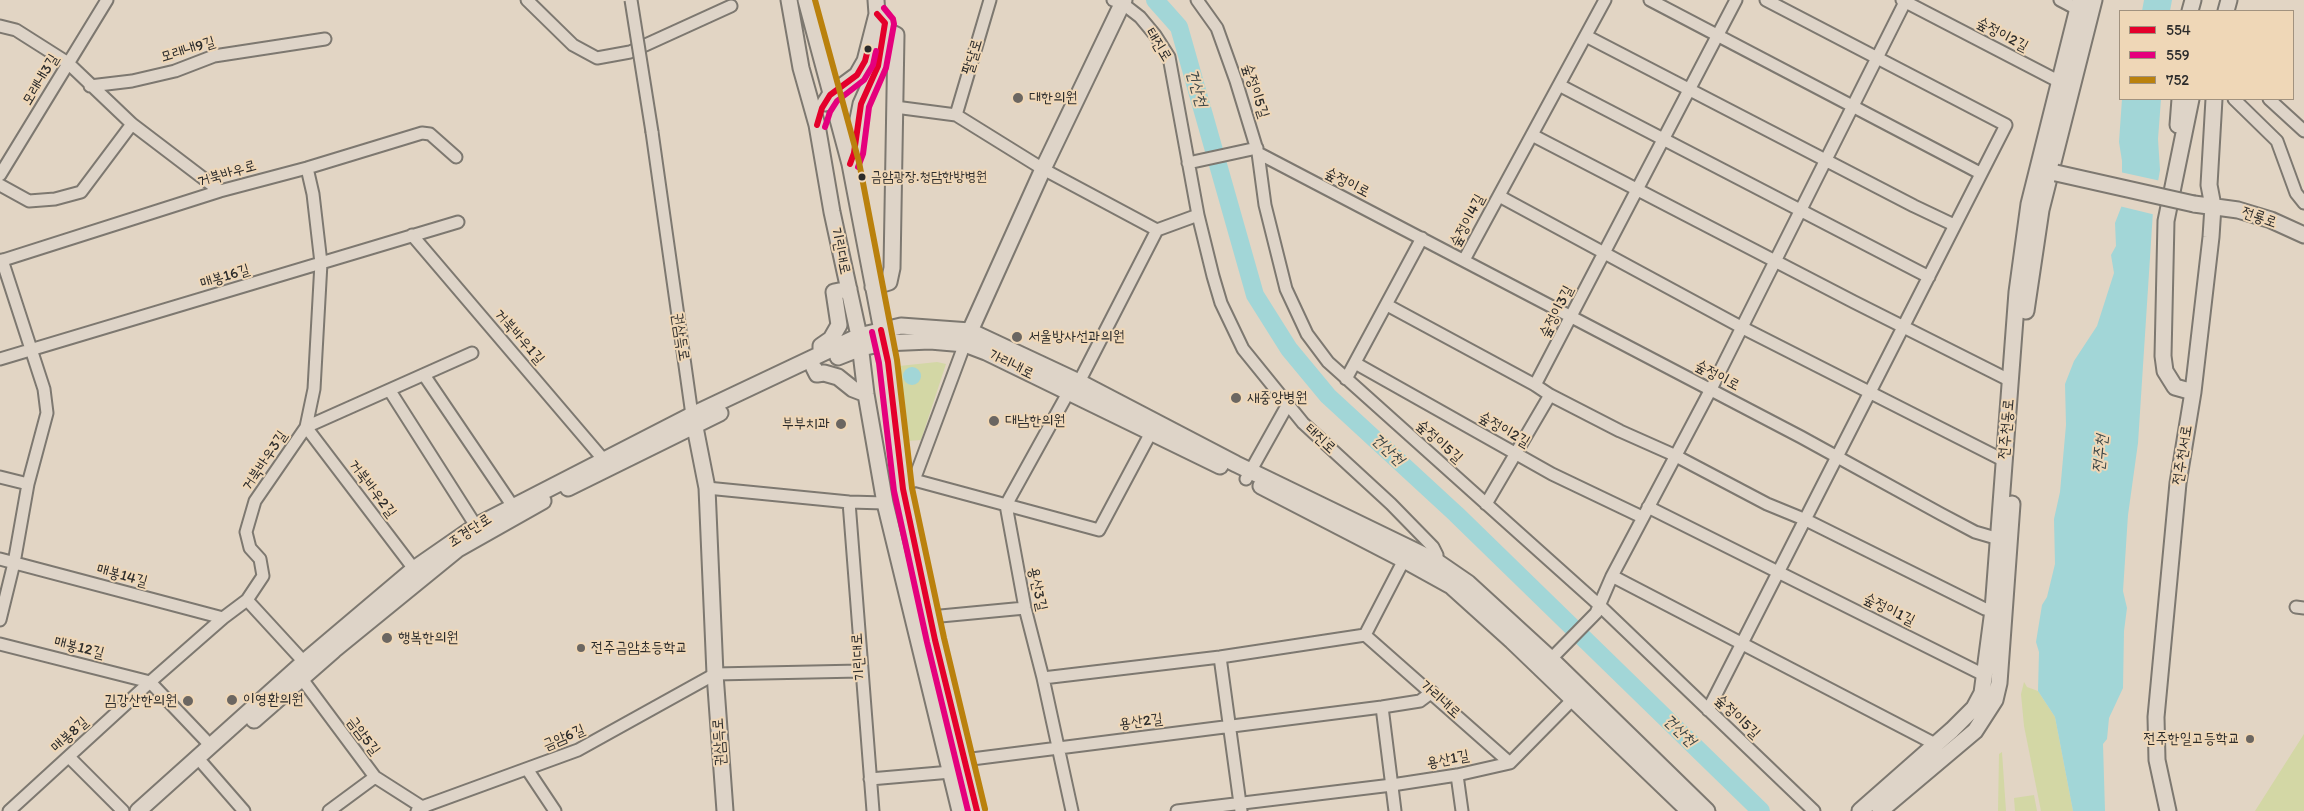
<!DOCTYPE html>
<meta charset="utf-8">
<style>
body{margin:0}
#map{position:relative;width:2304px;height:811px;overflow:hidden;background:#e2d5c4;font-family:Itim,sans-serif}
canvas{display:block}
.legend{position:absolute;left:2119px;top:10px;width:175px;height:90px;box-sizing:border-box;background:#efd7b7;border:1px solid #a1927f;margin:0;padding:6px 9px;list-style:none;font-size:15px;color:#2b2b2b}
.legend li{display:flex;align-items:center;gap:10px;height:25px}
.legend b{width:25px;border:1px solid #a1927f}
</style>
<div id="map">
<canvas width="2304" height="811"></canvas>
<ul class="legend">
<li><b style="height:6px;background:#e4002b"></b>554</li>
<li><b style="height:6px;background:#e5007d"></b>559</li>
<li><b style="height:6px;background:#ba810d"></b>752</li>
</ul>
</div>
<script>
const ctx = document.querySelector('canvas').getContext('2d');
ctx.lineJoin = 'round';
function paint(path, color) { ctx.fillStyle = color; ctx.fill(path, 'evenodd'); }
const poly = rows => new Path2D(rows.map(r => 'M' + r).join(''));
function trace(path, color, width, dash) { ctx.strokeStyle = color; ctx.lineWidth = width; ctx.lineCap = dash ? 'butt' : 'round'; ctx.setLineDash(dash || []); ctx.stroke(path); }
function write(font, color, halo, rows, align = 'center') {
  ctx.font = font + ' Itim,"Poor Story",sans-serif'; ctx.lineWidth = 4; ctx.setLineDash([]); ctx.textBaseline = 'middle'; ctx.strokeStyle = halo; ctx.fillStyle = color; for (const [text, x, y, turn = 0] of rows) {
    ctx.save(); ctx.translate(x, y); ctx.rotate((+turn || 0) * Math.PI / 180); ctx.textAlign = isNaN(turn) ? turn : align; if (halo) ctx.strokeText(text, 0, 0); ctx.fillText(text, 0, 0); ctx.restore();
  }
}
paint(poly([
 [937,362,946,364,921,440,908,441,898,391,899,366],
 [2024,682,2027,687,2038,691,2055,717,2073,811,2041,811,2024,726,2021,694],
 [2304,734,2304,811,2255,811],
 [2002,752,2006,811,1998,811,1999,754],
 [2034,795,2037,811,2015,811,2014,798]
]), '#d3d7a5');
paint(poly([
 [2144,0,2172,0,2170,11,2142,11],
 [2122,99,2161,99,2158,139,2160,170,2153,211,2138,443,2128,515,2123,591,2127,608,2124,631,2123,688,2109,718,2107,739,2103,744,2105,811,2073,811,2055,717,2038,691,2039,652,2036,642,2042,605,2047,597,2055,564,2054,519,2060,492,2066,425,2065,384,2074,361,2097,326,2114,273,2111,255,2116,246,2115,223,2122,205,2122,161,2119,142],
 '903 376a9 9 0 1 1 18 0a9 9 0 1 1-18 0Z'
]), '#a2d6d7');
paint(poly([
 [2120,172,2161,181,2156,215,2119,206]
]), '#e2d5c4');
trace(poly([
 [1155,0,1179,27,1255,295,1289,349,1328,396,1456,514,1761,811]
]), '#a2d6d7', 18);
const street = poly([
 [527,0,573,45,597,58,630,52,731,6],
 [1113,0,1122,3,1140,17,1155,35,1169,57,1198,215,1213,276,1221,303,1243,349,1303,423,1391,504,1433,547,1437,555,1436,561],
 [1197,0,1217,28,1236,81,1258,153,1265,205,1286,289,1307,334,1328,362,1598,604,1814,811],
 [1650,0,1980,173],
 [1902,0,2058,81],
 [2060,0,2077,9],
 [0,26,16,30,68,63,132,124,220,191],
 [1586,36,1914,206,1954,225],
 [1559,85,1929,277],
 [90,86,132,81,175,71,214,56,325,39],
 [2234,99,2277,141,2296,193,2304,203],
 [2269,99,2304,131],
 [895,107,956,115,1043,169,1157,230,1198,215],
 [956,115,990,0],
 [652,132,692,415],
 [1532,135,1854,302,2011,381],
 [1258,153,1801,437,1941,514,1975,532,1999,539],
 [1188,163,1257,148],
 [307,168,313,194,321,263,314,389,306,427,255,501,246,532,250,548,260,559,263,576,247,600,304,662,302,679,375,777,422,807,423,811],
 [0,175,107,0],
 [0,185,29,201,55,199,81,192,132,124],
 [1499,196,1741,327,2005,461],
 [412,235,603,459],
 [1464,260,1605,0],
 [0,261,220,191,307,168,422,133,430,134,456,157],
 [1387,305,1535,385,1550,395,1620,431,1674,455,1767,504,1806,520,1985,609,1993,610],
 [0,359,458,222],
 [1355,363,1552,474,1642,517],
 [424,375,512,505],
 [1346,379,1422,238],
 [1535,385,1736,0],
 [390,391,476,526],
 [0,477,28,484],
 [1246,479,1288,404],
 [914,480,1099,530,1155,425],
 [908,485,914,480,967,338],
 [707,488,849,502,885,503],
 [849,502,873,811],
 [1486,504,1550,395],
 [1648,507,1986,676],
 [1407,554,1365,635,1510,763,1578,694],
 [0,559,223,618],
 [414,569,306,427,472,353],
 [1612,576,1935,744],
 [2296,607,2304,608],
 [930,617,1025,608],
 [0,620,14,563,28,484,47,413,44,389,2,260],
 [0,644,150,682,210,745],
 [1220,657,1241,811],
 [1546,664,1596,613,1612,576,1711,389,1906,0],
 [1043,678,1220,657,1365,635],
 [1382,707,1395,811],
 [1708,710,2006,125,1766,0],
 [69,757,123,811],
 [964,760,1382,707,1420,701,1432,692],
 [203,764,244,811],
 [527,769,555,811],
 [1457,775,1462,811],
 [870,779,951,772],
 [9,811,150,682,223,618,247,600],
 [329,811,375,777],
 [417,811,422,807,578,750,715,674,860,671],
 [1072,811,1043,678,1025,608,1006,505,1068,393,1079,382,1157,230],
 [1177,811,1392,785,1457,775,1510,763]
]);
const secondary = poly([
 [789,0,801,68,817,125,832,212,859,336,866,394,885,503,960,811],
 [806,0,850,164,888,362,903,489,935,640,977,811],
 [2190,11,2193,0],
 [2226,11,2229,0],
 [2191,99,2166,221,2163,356,2165,371,2175,387,2193,392],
 [825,103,830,95,857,75,865,61,877,14,876,0],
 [2178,125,2180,99],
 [850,163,854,153,856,129,861,104,878,66,885,23,877,14],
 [2194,204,2238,210,2271,220,2304,235],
 [873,287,889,282,892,268,896,35,884,29],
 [2026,311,2041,210,2094,0],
 [970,331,1043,169,1124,0],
 [821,353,821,346,831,339,839,325,834,292,849,289],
 [838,357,861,348,884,343,930,341,965,344,986,352,1220,466],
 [814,368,817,374,824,373,838,377,853,389,866,394],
 [693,417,707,488,715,674,725,811],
 [1261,486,1404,560,1451,586,1512,641,1689,811],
 [568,488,720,413],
 [254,720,334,650,458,549,543,501],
 [138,811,304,662,414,569,476,526,692,415,859,336,901,326,970,331,1079,382,1236,464,1436,561,1468,583,1551,659,1707,811],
 [1860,811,1952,730,1974,708,1982,693,1993,610,2017,292,2029,204,2080,0],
 [1880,811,1975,731,1995,700,1999,683,2012,504],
 [2168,811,2157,760,2156,717,2178,483,2193,392,2211,237,2213,206,2209,185,2214,99]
]);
trace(street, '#7d7870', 15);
trace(secondary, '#7d7870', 19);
trace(street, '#ded4c8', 11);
trace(secondary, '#ded4c8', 15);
const streetBridge = poly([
 [631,0,652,132]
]);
const secondaryBridge = poly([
 [2056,173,2194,204]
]);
trace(streetBridge, '#7d7870', 15, []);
trace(secondaryBridge, '#7d7870', 19, []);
trace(streetBridge, '#ded4c8', 11);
trace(secondaryBridge, '#ded4c8', 15);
trace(poly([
 [817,125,822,108,830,95,857,75,865,61,868,49],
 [850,164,854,153,861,104,878,66,885,23,877,14],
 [881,330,888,362,903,489,935,640,977,811]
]), '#e4002b', 6);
trace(poly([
 [825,127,830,112,837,101,864,80,873,65,876,51],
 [858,167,863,154,869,107,886,68,894,24,893,19,884,8],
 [872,332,879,363,894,491,927,642,968,811]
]), '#e5007d', 6);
trace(poly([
 [815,0,859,162,897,360,912,488,944,638,985,809]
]), '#ba810d', 6);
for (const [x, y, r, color] of [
 [868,49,4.5,"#2b2b2b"],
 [1018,98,6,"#6b6661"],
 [862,177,4.5,"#2b2b2b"],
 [1017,337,6,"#6b6661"],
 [1236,398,6,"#6b6661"],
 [994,421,6,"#6b6661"],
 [841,424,6,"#6b6661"],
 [387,638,6,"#6b6661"],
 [581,648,5,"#6b6661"],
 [232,700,6,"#6b6661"],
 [188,701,6,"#6b6661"],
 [2250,739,5,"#6b6661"]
]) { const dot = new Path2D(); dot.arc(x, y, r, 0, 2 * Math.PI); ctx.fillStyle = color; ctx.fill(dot); trace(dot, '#efd7b7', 2); }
write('14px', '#2b2b2b', '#efd7b7', [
 ["금암광장.청담한방병원",871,177]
], 'left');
write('15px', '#2b2b2b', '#efd7b7', [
 ["숲정이2길",2002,35,28],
 ["태진로",1158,45,59],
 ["모래내9길",188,50,-17],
 ["팔달로",973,57,-73],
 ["모래내3길",41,80,-59],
 ["숲정이5길",1255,91,72],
 ["거북바우로",227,174,-16],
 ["숲정이로",1347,183,27],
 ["전룡로",2259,218,19],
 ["숲정이4길",1468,221,-62],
 ["기린대로",840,251,78],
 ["매봉16길",225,277,-17],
 ["숲정이3길",1557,312,-63],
 ["거북바우1길",519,337,49],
 ["권삼득로",680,337,81],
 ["가리내로",1011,365,26],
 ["숲정이로",1717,376,28],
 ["전주천동로",2007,429,-85],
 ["숲정이2길",1504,430,30],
 ["태진로",1320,439,43],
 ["숲정이5길",1439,442,42],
 ["전주천서로",2183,455,-81],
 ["거북바우3길",265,461,-56],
 ["거북바우2길",372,489,53],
 ["조경단로",470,531,-33],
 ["매봉14길",122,576,15],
 ["용산3길",1037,589,78],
 ["숲정이1길",1889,610,26],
 ["매봉12길",79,648,14],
 ["기린대로",859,657,-94],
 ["가리내로",1440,700,42],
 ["숲정이5길",1737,717,44],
 ["용산2길",1141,722,-7],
 ["매봉8길",70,735,-42],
 ["금암5길",363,736,53],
 ["금암6길",564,738,-23],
 ["권삼득로",720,742,-94],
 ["용산1길",1448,760,-11]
]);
write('15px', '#2b2b2b', '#efd7b7', [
 ["대한의원",1029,98],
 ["서울방사선과의원",1028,337],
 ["새중앙병원",1247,398],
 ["대남한의원",1005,421],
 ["부부치과",830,424,"right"],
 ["행복한의원",398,638],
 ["전주금암초등학교",591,648],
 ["이영환의원",243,700],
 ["김강산한의원",177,701,"right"],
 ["전주한일고등학교",2240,739,"right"]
], 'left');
write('italic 16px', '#394546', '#efd7b7', [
 ["건산천",1196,88,74],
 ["건산천",1387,450,43],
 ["전주천",2101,454,-84],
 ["건산천",1679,731,44]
]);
</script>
